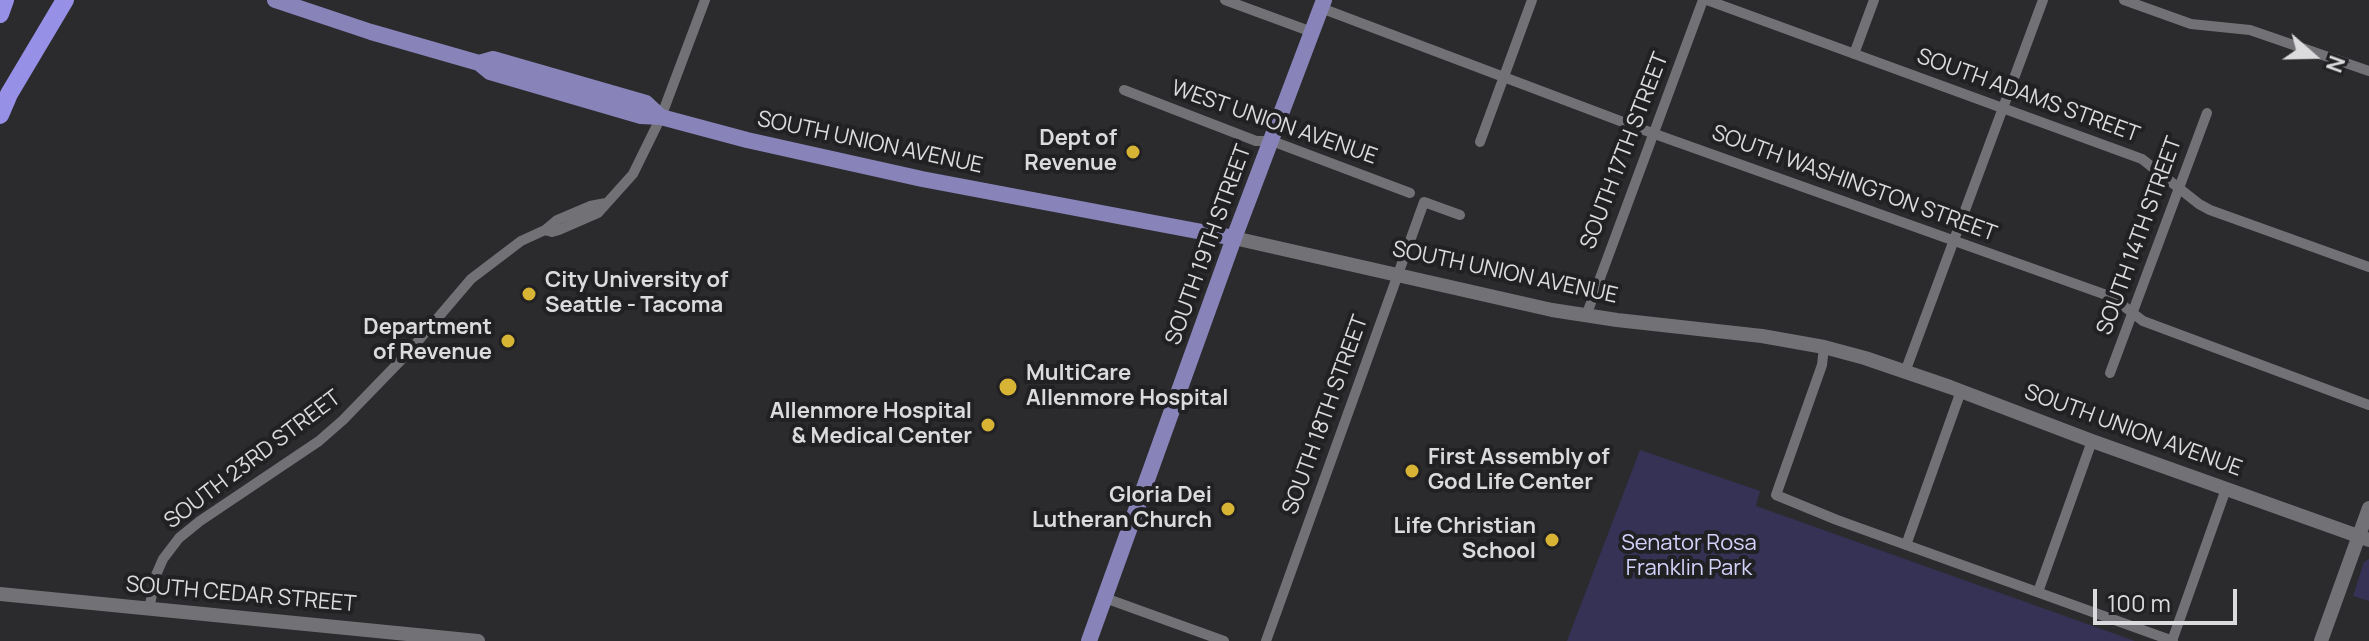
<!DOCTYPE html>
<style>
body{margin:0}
#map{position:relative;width:2369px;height:641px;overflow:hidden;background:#2b2b2e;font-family:Manrope,sans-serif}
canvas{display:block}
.north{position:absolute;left:2273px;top:16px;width:80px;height:80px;-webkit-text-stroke:6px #212124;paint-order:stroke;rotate:110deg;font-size:22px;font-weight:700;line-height:32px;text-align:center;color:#dbdbdd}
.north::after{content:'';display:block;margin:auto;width:28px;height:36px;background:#dbdbdd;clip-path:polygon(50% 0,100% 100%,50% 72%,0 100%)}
.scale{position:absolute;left:2093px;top:589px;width:144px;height:36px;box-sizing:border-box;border:4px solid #dbdbdd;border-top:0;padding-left:10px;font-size:24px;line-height:28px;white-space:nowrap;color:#dbdbdd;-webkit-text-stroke:6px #212124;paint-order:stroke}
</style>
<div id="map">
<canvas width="2369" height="641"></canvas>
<div class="north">N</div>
<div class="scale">100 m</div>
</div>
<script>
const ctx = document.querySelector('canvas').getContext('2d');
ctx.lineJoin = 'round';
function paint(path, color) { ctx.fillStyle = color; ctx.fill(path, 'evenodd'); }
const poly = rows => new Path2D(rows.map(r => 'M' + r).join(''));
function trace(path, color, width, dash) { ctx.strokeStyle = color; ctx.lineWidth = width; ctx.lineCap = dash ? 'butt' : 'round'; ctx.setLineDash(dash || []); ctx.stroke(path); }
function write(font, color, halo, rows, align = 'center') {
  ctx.font = font + ' Manrope,sans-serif'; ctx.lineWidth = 8; ctx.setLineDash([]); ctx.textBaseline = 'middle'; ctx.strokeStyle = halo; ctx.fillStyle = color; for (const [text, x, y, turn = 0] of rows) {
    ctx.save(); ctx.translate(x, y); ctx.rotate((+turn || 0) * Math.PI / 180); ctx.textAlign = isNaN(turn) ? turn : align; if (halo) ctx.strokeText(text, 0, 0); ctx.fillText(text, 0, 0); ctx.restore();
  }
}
paint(poly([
 [1640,450,1760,491,1756,506,2135,641,1567,641],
 [2369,559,2369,601,2353,596,2364,562]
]), '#353256');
trace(poly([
 [1225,0,1312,32],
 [1707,0,2142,159,2199,204,2210,210,2369,267],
 [2124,0,2191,24,2250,30,2369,71],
 [1321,8,1652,133,2112,297,2143,321,2369,405],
 [1854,54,1874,0],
 [1124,90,1256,141,1272,141,1410,193],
 [1480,142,1532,0],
 [545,230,552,232,559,230,598,213,633,174,661,117,705,0],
 [1586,316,1703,0],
 [1824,347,1822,365,1776,495,1837,520,2173,641],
 [1905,372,2043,0],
 [2110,373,2207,113],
 [1906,545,1961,391],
 [2038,592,2092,441],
 [1105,598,1224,641],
 [149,609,156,575,163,559,179,538,200,521,319,441,343,420,407,354,471,279,521,241,545,230,557,220,590,206,606,203],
 [1266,641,1424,202,1460,215],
 [2172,641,2226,489]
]), '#727276', 10);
trace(poly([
 [1234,238,1552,310,1617,320,1762,336,1824,347,1865,358,1950,387,2092,441,2369,540],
 [0,594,478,641],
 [2321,641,2369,508]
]), '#727276', 14);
trace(poly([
 [275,0,371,32,479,63,490,72,641,116,661,117,747,140,922,179,1234,238],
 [479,63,493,59,646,103,661,117],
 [1089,641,1234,238,1324,0]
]), '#8884ba', 16);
trace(poly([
 [0,14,5,0],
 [0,115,9,94,65,0]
]), '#9790e7', 18);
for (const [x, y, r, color] of [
 [1133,152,8,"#d8b434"],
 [529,294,8,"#d8b434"],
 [508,341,8,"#d8b434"],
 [1008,387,10,"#d8b434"],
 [988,425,8,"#d8b434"],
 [1412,471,8,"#d8b434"],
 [1228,509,8,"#d8b434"],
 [1552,540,8,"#d8b434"]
]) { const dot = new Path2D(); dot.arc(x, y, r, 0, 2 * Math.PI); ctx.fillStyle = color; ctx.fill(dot); trace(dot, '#212124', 3); }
write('22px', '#dbdbdd', '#212124', [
 ["SOUTH ADAMS STREET",2028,96,20],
 ["WEST UNION AVENUE",1274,123,19],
 ["SOUTH UNION AVENUE",870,143,12],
 ["SOUTH 17TH STREET",1625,151,-69],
 ["SOUTH WASHINGTON STREET",1854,184,20],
 ["SOUTH 14TH STREET",2140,236,-70],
 ["SOUTH 19TH STREET",1209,245,-70],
 ["SOUTH UNION AVENUE",1505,273,12],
 ["SOUTH 18TH STREET",1326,415,-70],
 ["SOUTH UNION AVENUE",2133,431,20],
 ["SOUTH 23RD STREET",253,460,-37],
 ["SOUTH CEDAR STREET",241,595,5]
]);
write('bold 22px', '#dbdbdd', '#212124', [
 ["Dept of",1117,139],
 ["Revenue",1117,164],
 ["City University of",545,281,"left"],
 ["Seattle - Tacoma",545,306,"left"],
 ["Department",492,328],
 ["of Revenue",492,353],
 ["MultiCare",1026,374,"left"],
 ["Allenmore Hospital",1026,399,"left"],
 ["Allenmore Hospital",972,412],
 ["& Medical Center",972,437],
 ["First Assembly of",1428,458,"left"],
 ["God Life Center",1428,483,"left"],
 ["Gloria Dei",1212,496],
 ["Lutheran Church",1212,521],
 ["Life Christian",1536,527],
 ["School",1536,552]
], 'right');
write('22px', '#d3d2fb', '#212124', [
 ["Senator Rosa",1689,544],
 ["Franklin Park",1689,569]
]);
</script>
